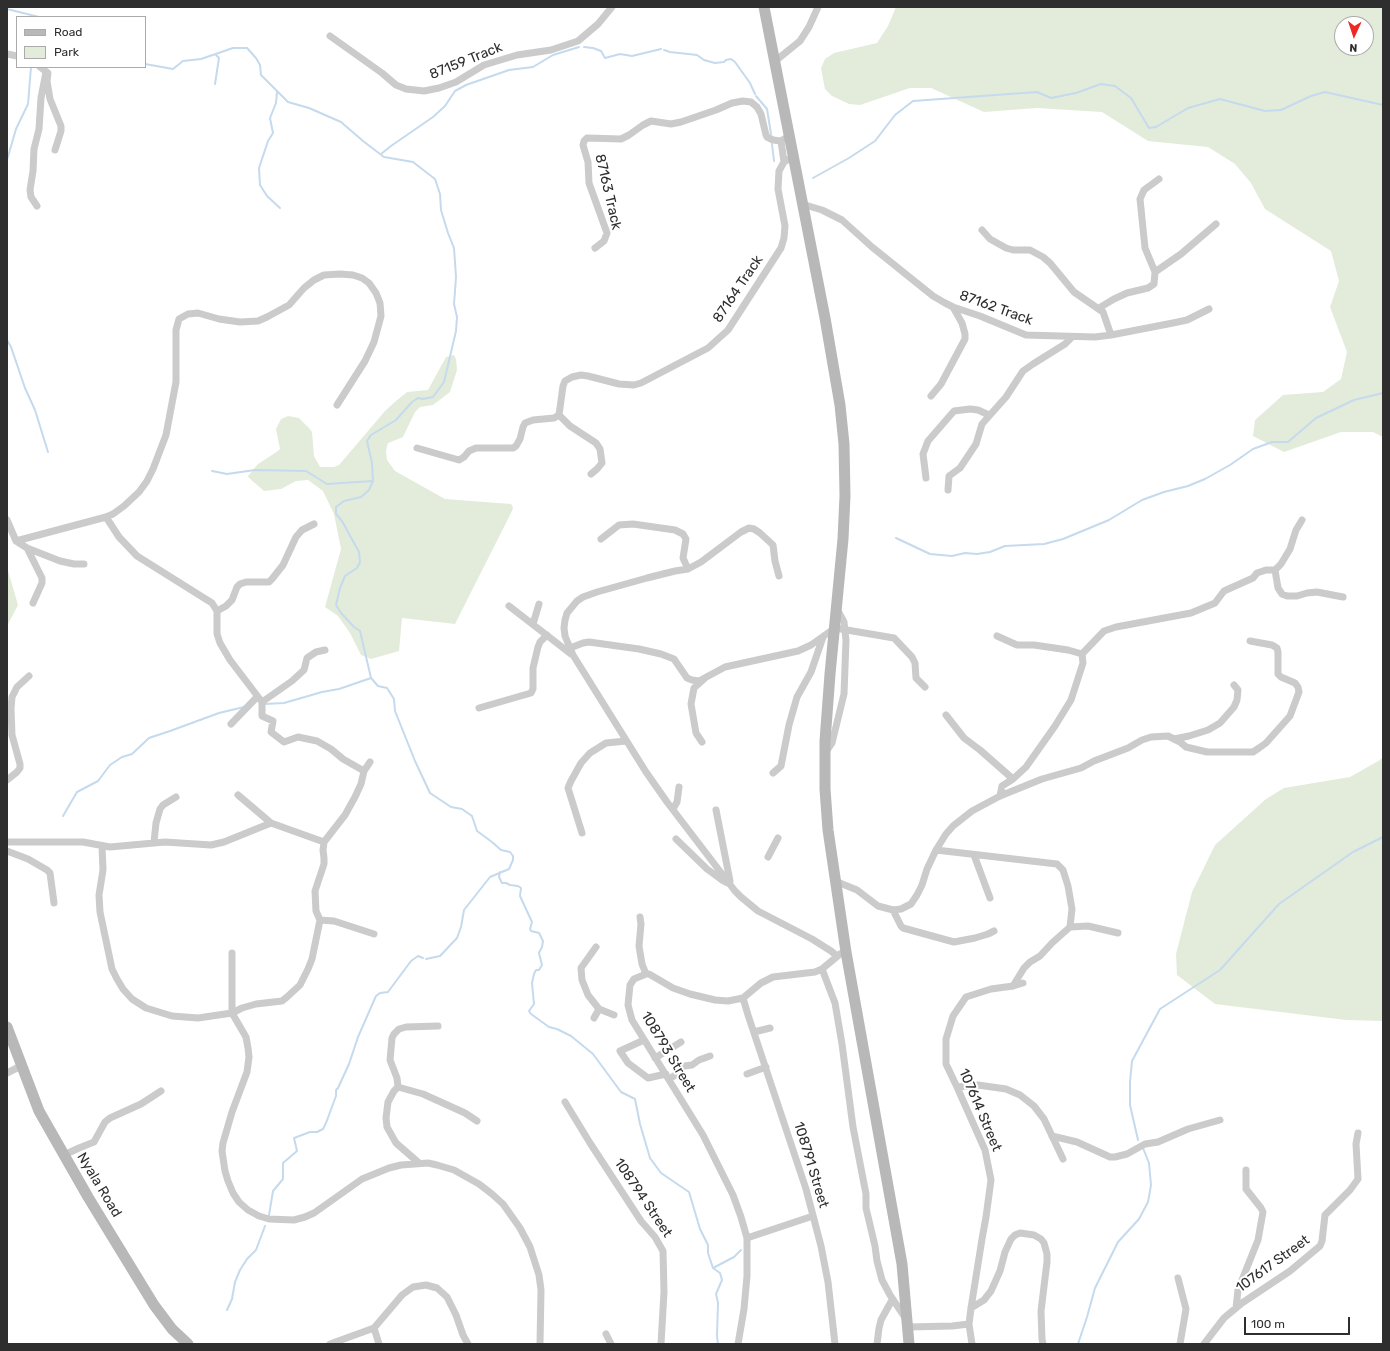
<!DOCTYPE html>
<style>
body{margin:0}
#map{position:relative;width:1390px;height:1351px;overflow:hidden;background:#fff;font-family:Rubik,sans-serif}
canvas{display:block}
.frame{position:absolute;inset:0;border:8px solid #2e2e2e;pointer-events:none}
.legend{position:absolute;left:16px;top:16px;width:130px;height:52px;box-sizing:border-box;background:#fff;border:1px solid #ababab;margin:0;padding:5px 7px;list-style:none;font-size:12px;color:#2e2e2e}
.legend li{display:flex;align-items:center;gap:8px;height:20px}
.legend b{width:20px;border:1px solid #ababab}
.north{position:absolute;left:1334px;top:16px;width:40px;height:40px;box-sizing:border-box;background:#fff;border:1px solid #ababab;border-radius:50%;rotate:183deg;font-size:11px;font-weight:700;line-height:16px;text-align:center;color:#2e2e2e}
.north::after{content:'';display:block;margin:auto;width:14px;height:18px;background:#ef2826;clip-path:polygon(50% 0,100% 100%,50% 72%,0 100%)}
.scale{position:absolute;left:1244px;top:1317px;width:106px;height:18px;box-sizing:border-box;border:2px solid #2e2e2e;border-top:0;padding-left:5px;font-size:12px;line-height:14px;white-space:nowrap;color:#2e2e2e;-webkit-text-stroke:3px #fff;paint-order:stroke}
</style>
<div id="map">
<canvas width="1390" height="1351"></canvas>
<div class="frame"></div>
<ul class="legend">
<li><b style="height:5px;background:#b8b8b8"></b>Road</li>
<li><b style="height:11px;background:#e3ecda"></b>Park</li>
</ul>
<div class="north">N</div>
<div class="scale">100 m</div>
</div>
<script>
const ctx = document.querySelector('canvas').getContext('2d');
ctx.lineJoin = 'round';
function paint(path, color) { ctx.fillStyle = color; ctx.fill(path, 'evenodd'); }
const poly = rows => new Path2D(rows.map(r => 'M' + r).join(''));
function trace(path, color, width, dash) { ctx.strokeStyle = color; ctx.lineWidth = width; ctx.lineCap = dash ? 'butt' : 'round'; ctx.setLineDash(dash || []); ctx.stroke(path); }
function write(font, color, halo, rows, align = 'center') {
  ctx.font = font + ' Rubik,sans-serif'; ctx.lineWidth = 4; ctx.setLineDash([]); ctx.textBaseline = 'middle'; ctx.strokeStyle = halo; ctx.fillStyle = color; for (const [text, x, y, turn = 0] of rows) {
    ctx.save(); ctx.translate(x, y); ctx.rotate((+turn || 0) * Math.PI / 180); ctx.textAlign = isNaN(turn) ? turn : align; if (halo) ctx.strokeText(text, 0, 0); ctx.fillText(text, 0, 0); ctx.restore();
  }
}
paint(poly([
 [896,7,1383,7,1383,437,1373,432,1341,432,1284,452,1253,436,1255,420,1283,395,1323,392,1341,379,1347,352,1330,307,1339,281,1331,251,1265,209,1251,183,1235,164,1208,147,1148,141,1102,112,1037,108,984,112,931,88,910,88,860,105,849,104,832,96,825,89,821,68,825,59,834,53,877,43,888,26],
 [1342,24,1366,24,1366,48,1342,48],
 [454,355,456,359,457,370,450,392,433,405,420,407,415,412,403,437,388,443,387,446,386,451,387,460,395,471,445,499,511,504,513,507,512,511,455,624,402,618,399,651,371,659,361,655,350,633,338,616,325,607,341,549,334,514,323,491,308,480,296,481,281,489,264,491,249,478,248,476,258,464,278,451,280,449,276,429,281,419,288,416,299,418,309,428,312,432,314,456,320,467,334,467,339,465,385,411,396,401,407,392,428,390,446,357],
 [7,567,18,605,7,626],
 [1383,757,1383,1021,1346,1020,1215,1004,1177,975,1176,954,1192,892,1215,845,1266,799,1284,788,1350,777,1380,760]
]), '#e3ecda');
trace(poly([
 [7,9,39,17],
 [584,47,593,48,601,51,605,58,620,54,632,56,661,49],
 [664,50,670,52,697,55,704,60,715,63,724,62,726,60,731,59,735,62,750,83,755,94],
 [145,64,173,69,183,61,201,59,233,48,247,48,256,58,260,65,261,75,288,102,309,108,341,122,363,141,384,157,413,162,435,179,440,194,441,210,448,233,454,248,456,277,454,304,457,317,456,331,444,382,433,397,423,399,418,398,412,402,396,420,371,435,367,441,372,463,373,481,369,490,361,497,344,501,336,507,336,514,342,521,359,552,360,562,357,568,345,576,340,588,336,605,341,613,354,627,360,631,371,678,378,686,387,688,394,699,395,711,415,761,430,793,451,807,462,809,472,816,477,831,492,842,501,850,510,852,513,856,513,860,509,869,490,877,464,910,461,927,457,938,440,956,426,959],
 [215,84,219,58,216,55],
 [277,92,276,103,270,118,273,133,268,141,259,168,260,185,267,196,280,208],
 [756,96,767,109,771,134],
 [772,144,774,161],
 [381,154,391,146,433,117,445,106,455,91,466,85,509,70,533,67,553,55,579,47],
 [7,160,16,129,28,104,31,67],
 [813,178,849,158,875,141,895,115,913,101,1037,92,1051,98,1076,93,1101,84,1115,86,1131,98,1149,128,1156,127,1188,108,1220,99,1265,111,1281,110,1311,96,1325,92,1383,105],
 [7,340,11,347,25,388,35,410,48,452],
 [212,471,227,474,255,470,306,471,327,484,373,481],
 [896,538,930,554,952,556,965,553,977,554,990,552,1005,546,1044,544,1063,539,1109,520,1142,500,1164,492,1188,486,1205,479,1230,465,1253,449,1272,442,1288,442,1316,418,1354,400,1383,393],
 [264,704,284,703,322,692,339,689,371,678],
 [63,816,77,792,98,781,110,765,122,757,132,754,149,738,170,731,219,713,244,707],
 [500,872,499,877,502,883,506,883,510,885,518,886,521,888,520,896,532,922,530,929,531,931,539,933,543,941,542,947,539,953,542,965,539,970,536,970,534,974,532,983,534,1004,529,1011,531,1014,549,1027,557,1029,571,1036,593,1054,621,1092,635,1099,640,1124,650,1158,661,1173,689,1192,700,1229,708,1245,708,1253,713,1268,720,1273,722,1280,716,1294,718,1303,717,1336,718,1344],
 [1138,1140,1130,1105,1130,1082,1132,1061,1160,1009,1220,970,1279,904,1353,852,1383,837],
 [269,1215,273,1191,283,1179,283,1163,297,1151,294,1138,310,1132,317,1132,323,1129,326,1123,336,1096,336,1090,338,1088,349,1064,358,1037,376,996,380,993,388,992,411,961,418,956,423,958],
 [713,1268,734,1257,741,1250],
 [227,1310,232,1299,235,1282,240,1270,247,1259,256,1250,265,1226],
 [1078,1344,1087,1317,1095,1288,1118,1242,1139,1219,1148,1202,1151,1185,1149,1163,1143,1148]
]), '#c5daed', 2);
trace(poly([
 [330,36,382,73,396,85,406,89,424,91,439,88,456,82,484,65,517,55,551,50,578,41,598,24,612,7],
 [7,54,17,56],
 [774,62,800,41,809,27,818,7],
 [40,67,48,73,47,81,50,99,61,126,61,131,55,150],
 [781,141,784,162],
 [802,204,822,210,842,220,872,247,933,296,945,303,953,307,980,316,1026,335,1095,337,1111,335,1173,323,1187,320,1209,309],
 [37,206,31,197,30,190,33,171,34,149,39,129,41,98,46,72],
 [982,230,990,239,1006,248,1013,250,1030,250,1043,257,1050,263,1074,292,1103,312,1111,335],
 [595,248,604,241,607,233,589,183,588,162,583,145,584,141,587,138,621,139,629,135,643,125,651,121,671,124,681,122,716,110,732,103,743,101,751,102,757,107,761,114,766,135,767,137,773,140,781,141,789,136],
 [1155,272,1181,254,1216,224],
 [1099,308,1114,299,1127,293,1148,288,1154,284,1155,272,1145,248,1140,199,1144,190,1159,179],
 [931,396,941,384,965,339,965,334,962,323,953,307],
 [559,415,570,426,596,443,600,449,602,463,597,469,591,474],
 [417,448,459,460,464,457,469,451,476,448,513,448,516,446,520,439,523,427,525,423,533,420,554,418,559,415,563,386,565,381,572,377,581,375,588,376,619,384,634,385,641,383,708,348,728,330,781,248,784,238,785,226,778,189,779,171,784,162,793,157],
 [926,478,923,454,928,441,954,411,970,409,978,410,989,415],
 [948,490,949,476,960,468,976,444,982,424,1006,397,1023,371,1033,364,1065,344,1072,337],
 [106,517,119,537,137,556,212,603,217,611,217,634,220,643,230,660,262,702,262,716,273,721,271,732,284,742,298,737,317,741,331,749,343,759,364,771],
 [7,520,16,541,106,517,113,514,124,506,139,492,147,481,153,469,166,435,176,382,176,330,179,319,188,314,198,313,219,319,240,322,258,321,267,317,289,305,304,288,314,280,324,275,340,274,353,275,362,278,369,283,376,293,380,303,381,316,374,342,365,361,337,405],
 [601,539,619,525,633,524,675,530,683,534,686,539,683,558,688,569],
 [16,541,27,548,60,561,74,564,84,564],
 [27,548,42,578,42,583,33,603],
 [1275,570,1278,588,1282,594,1287,596,1297,596,1307,593,1317,592,1343,597],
 [779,576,775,561,773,545,760,533,754,529,749,528,741,532,701,562,688,569,675,571,647,578,597,592,583,597,577,601,567,613,565,620,564,628,565,636,573,655,646,772,667,802,735,891,741,897,758,911,812,939,831,951,837,956],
 [509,606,571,654],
 [217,611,226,606,232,600,237,587,240,584,246,582,269,582,272,579,283,565,296,537,302,530,314,524],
 [533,624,539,604],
 [997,636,1017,645,1034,645,1068,650,1082,654],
 [570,648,583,643,589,642,639,649,661,654,674,659,687,678,692,680,699,681,725,667,798,651,811,645,835,628,894,638,912,657,915,663,916,678,925,687],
 [262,702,292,681,304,670,307,658,316,652,325,650],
 [479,708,531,693,533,689,533,668,538,647,540,642,547,635],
 [946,715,964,738,980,750,1013,779],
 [231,724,257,697],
 [1174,739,1189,736,1208,730,1220,723,1234,707,1237,700,1238,690,1234,685],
 [702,742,696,733,691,704,694,688,704,679],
 [825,753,832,743,844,694,846,640,844,622,837,609],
 [773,773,781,766,789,725,797,697,811,672,823,637],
 [7,780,17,772,20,768,20,764,12,735,11,709,12,697,17,687,29,676],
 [238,795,271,823,324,842,345,815,355,797,361,784,364,771,370,762],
 [1000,796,1002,786,1013,779,1026,767,1055,726,1071,700,1083,663,1082,654,1104,631,1116,627,1191,613,1215,603,1224,591,1253,578,1257,573,1266,570,1275,570,1281,564,1290,549,1296,530,1302,520],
 [673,809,677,802,679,787],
 [716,810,730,881],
 [582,833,568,788,571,781,581,763,590,753,606,743,626,741],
 [676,839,707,869,722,880,728,883],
 [7,842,83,842,110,847,165,842,211,845,224,842,271,823],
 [154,842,156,823,160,809,163,805,176,797],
 [102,846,103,870,99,895,100,912,112,969,117,979,123,989,132,999,146,1008,172,1016,198,1018,232,1013,242,1008,256,1004,282,1001,287,997,300,985,308,969,312,959,320,920,316,911,315,891,324,864,324,858,323,850,324,842],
 [936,850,1057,864,1063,870,1068,886,1072,909,1070,927],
 [7,851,28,859,47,870,50,873,54,903],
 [974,855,990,898],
 [768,857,778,838],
 [835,881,857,890,878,906,893,910,901,909,911,904,917,895,922,885,927,869,936,850,946,834,953,826,972,811,1000,796,1042,779,1081,768,1094,761,1128,748,1142,740,1151,737,1168,736,1180,742,1186,747,1207,752,1253,752,1259,748,1266,743,1290,716,1299,692,1298,687,1295,683,1281,677,1278,674,1278,652,1277,648,1272,645,1250,641],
 [893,910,901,926,903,928,954,942,975,938,988,934,994,931],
 [640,917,641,924,639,946,642,964,646,974],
 [320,920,334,921,374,934],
 [596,947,581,968,582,980,588,995,599,1009],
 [232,953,232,1013,246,1037,248,1048,249,1057,247,1072,232,1112,223,1143,222,1151,225,1171,228,1181,233,1193,239,1202,248,1210,259,1216,269,1219,294,1220,305,1217,314,1213,362,1179,389,1168,401,1165,428,1163,437,1165,454,1170,479,1184,492,1194,503,1204,520,1228,530,1247,539,1275,541,1290,540,1344],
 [822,969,835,1003,842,1044,853,1127,866,1194,866,1208,875,1246,877,1261,882,1280,890,1295,906,1319],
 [1013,986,1024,968,1030,962,1040,956,1052,943,1070,927,1088,926,1118,933],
 [743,998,748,1015,806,1189,821,1246,828,1282,835,1344],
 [594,1018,599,1009,614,1015],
 [438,1026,406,1027,399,1029,394,1034,392,1038,390,1060,397,1078,398,1087,423,1094,465,1113,477,1121],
 [754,1032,770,1028],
 [644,1040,620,1051,628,1063,648,1078,666,1074],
 [655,1058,681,1042],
 [7,1073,21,1066],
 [747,1074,766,1067],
 [669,1079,677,1074,677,1067,692,1065,699,1060,710,1056],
 [398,1087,394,1091,388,1102,386,1118,387,1127,396,1143,419,1163],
 [957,1087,978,1085,1006,1089,1020,1095,1034,1106,1044,1119,1063,1159],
 [565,1102,590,1143,641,1221,655,1237,663,1251,664,1292,661,1344],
 [1052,1136,1077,1142,1110,1157,1115,1157,1127,1154,1145,1144,1158,1142,1188,1129,1220,1120],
 [64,1155,79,1148,94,1142,105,1122,110,1118,141,1104,161,1091],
 [747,1238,813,1216],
 [1178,1278,1186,1309,1180,1344],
 [971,1308,984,1300,991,1291,1000,1271,1005,1252,1011,1239,1015,1235,1020,1233,1034,1235,1041,1239,1044,1243,1047,1254,1047,1262,1041,1311,1042,1339,1043,1344],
 [1236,1308,1238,1290,1258,1240,1263,1212,1261,1208,1246,1189,1246,1170],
 [908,1327,952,1326,969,1324],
 [374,1328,379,1344],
 [606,1334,611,1344],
 [330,1344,374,1328,402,1295,413,1287,426,1285,437,1288,447,1297,456,1315,463,1335,468,1344],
 [738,1344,744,1309,747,1276,747,1238,741,1217,733,1195,703,1135,632,1020,628,1005,630,985,634,979,646,974,649,974,673,988,690,994,715,1000,728,1001,743,998,761,983,773,977,815,972,822,969,840,954],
 [877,1344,879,1328,881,1320,892,1300],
 [972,1344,969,1324,971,1308,982,1239,986,1217,991,1180,985,1150,957,1087,946,1064,946,1039,953,1016,966,997,991,989,1013,986,1023,983],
 [1204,1344,1224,1318,1242,1303,1290,1271,1320,1246,1322,1241,1325,1215,1350,1190,1358,1179,1356,1144,1358,1133]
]), '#cbcbcb', 7);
trace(poly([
 [764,7,825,318,840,405,844,444,845,496,843,539,830,674,825,741,825,789,828,830,846,952,902,1264,909,1344],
 [7,1027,39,1111,88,1197,154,1305,172,1329,188,1344]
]), '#b8b8b8', 11);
write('14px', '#2e2e2e', '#fff', [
 ["87159 Track",466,61,-22],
 ["87163 Track",608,192,77],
 ["87164 Track",738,289,-56],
 ["87162 Track",996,308,20],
 ["108793 Street",668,1052,59],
 ["107614 Street",980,1110,67],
 ["108791 Street",811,1165,73],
 ["Nyala Road",99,1185,59],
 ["108794 Street",643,1198,56],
 ["107617 Street",1273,1264,-36]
]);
</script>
